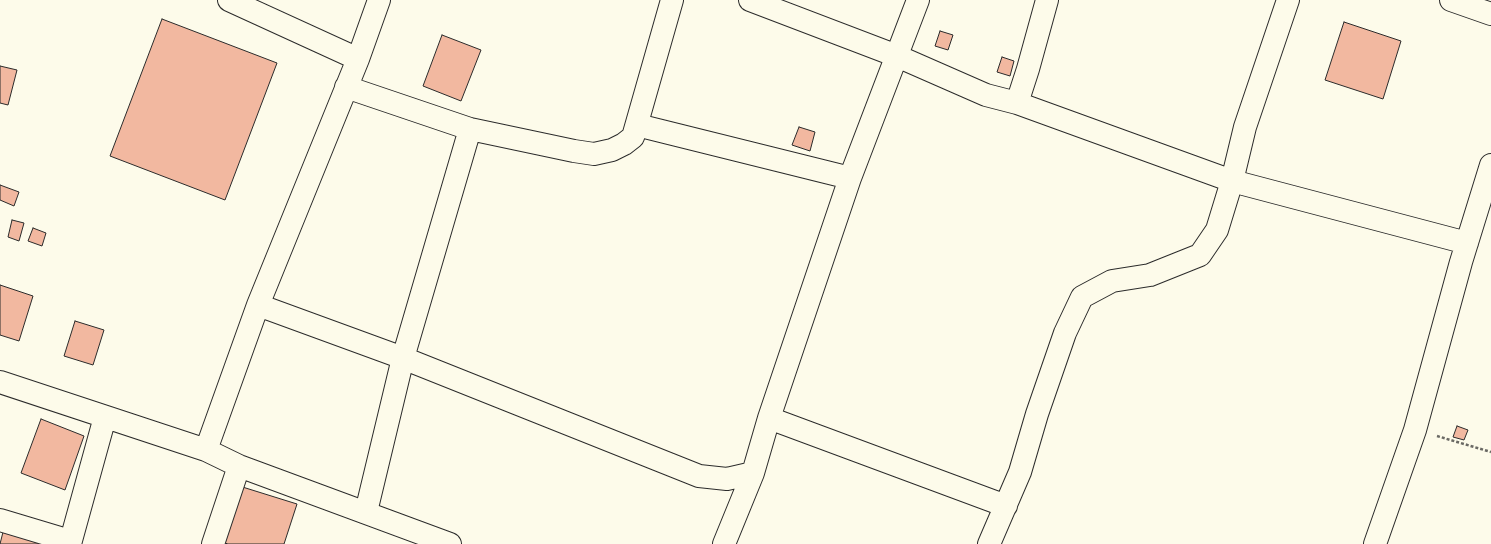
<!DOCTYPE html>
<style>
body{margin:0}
canvas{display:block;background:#fdfbea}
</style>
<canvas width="1491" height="544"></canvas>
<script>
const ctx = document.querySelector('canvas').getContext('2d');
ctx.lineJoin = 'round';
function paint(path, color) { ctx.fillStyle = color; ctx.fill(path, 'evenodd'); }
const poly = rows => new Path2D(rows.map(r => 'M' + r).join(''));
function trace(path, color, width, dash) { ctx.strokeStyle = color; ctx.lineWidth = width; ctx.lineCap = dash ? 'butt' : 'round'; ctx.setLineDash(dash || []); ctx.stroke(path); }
const building = poly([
 [162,19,277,63,225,200,110,156,162,19],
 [1344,22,1401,41,1383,99,1325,80,1344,22],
 [940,31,953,35,948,50,935,46,940,31],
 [442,35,481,50,461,101,423,86,442,35],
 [1002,57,1014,61,1010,76,997,72,1002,57],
 [0,66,17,70,8,105,0,103,0,66],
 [799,127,815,132,810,151,792,145,799,127],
 [0,185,19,192,14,206,0,200,0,185],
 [12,220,24,223,19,241,8,237,12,220],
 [33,228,46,233,42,246,28,241,33,228],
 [0,285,33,296,19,341,0,335,0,285],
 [75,321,104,330,93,365,64,356,75,321],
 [41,419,84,436,65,490,21,473,41,419],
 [1457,426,1468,430,1464,440,1453,437,1457,426],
 [236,485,297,504,284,544,228,544,219,541,236,485],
 [4,528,44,544,0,544,4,528]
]);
paint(building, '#f2b8a0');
trace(building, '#2b2b2b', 1);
const street = poly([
 [229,0,358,59],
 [750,0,897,56,986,95,1017,103,1028,69,1047,0],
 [1451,0,1491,14],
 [346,87,470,129,574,151,594,154,612,150,624,144,633,137,672,0],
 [1017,103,1232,181,1467,243],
 [637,125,850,178],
 [258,305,403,358,699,476,727,479,753,473,769,418,850,178,918,0],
 [0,382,206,450,239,466,450,544],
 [769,418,1006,506],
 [206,450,258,305,358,59,379,0],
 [366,512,403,358,470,129],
 [0,520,70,541],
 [70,544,105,417],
 [213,544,239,466],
 [724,544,753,473],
 [989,544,1020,472,1037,414,1065,333,1082,297,1112,281,1150,275,1200,255,1217,230,1232,181,1245,127,1288,0],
 [1375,544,1415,430,1461,262,1491,165]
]);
trace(street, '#2b2b2b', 24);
trace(poly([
 [1437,436,1491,452]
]), '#6a6964', 2.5, [3, 2]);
trace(street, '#fdfbea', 22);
</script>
